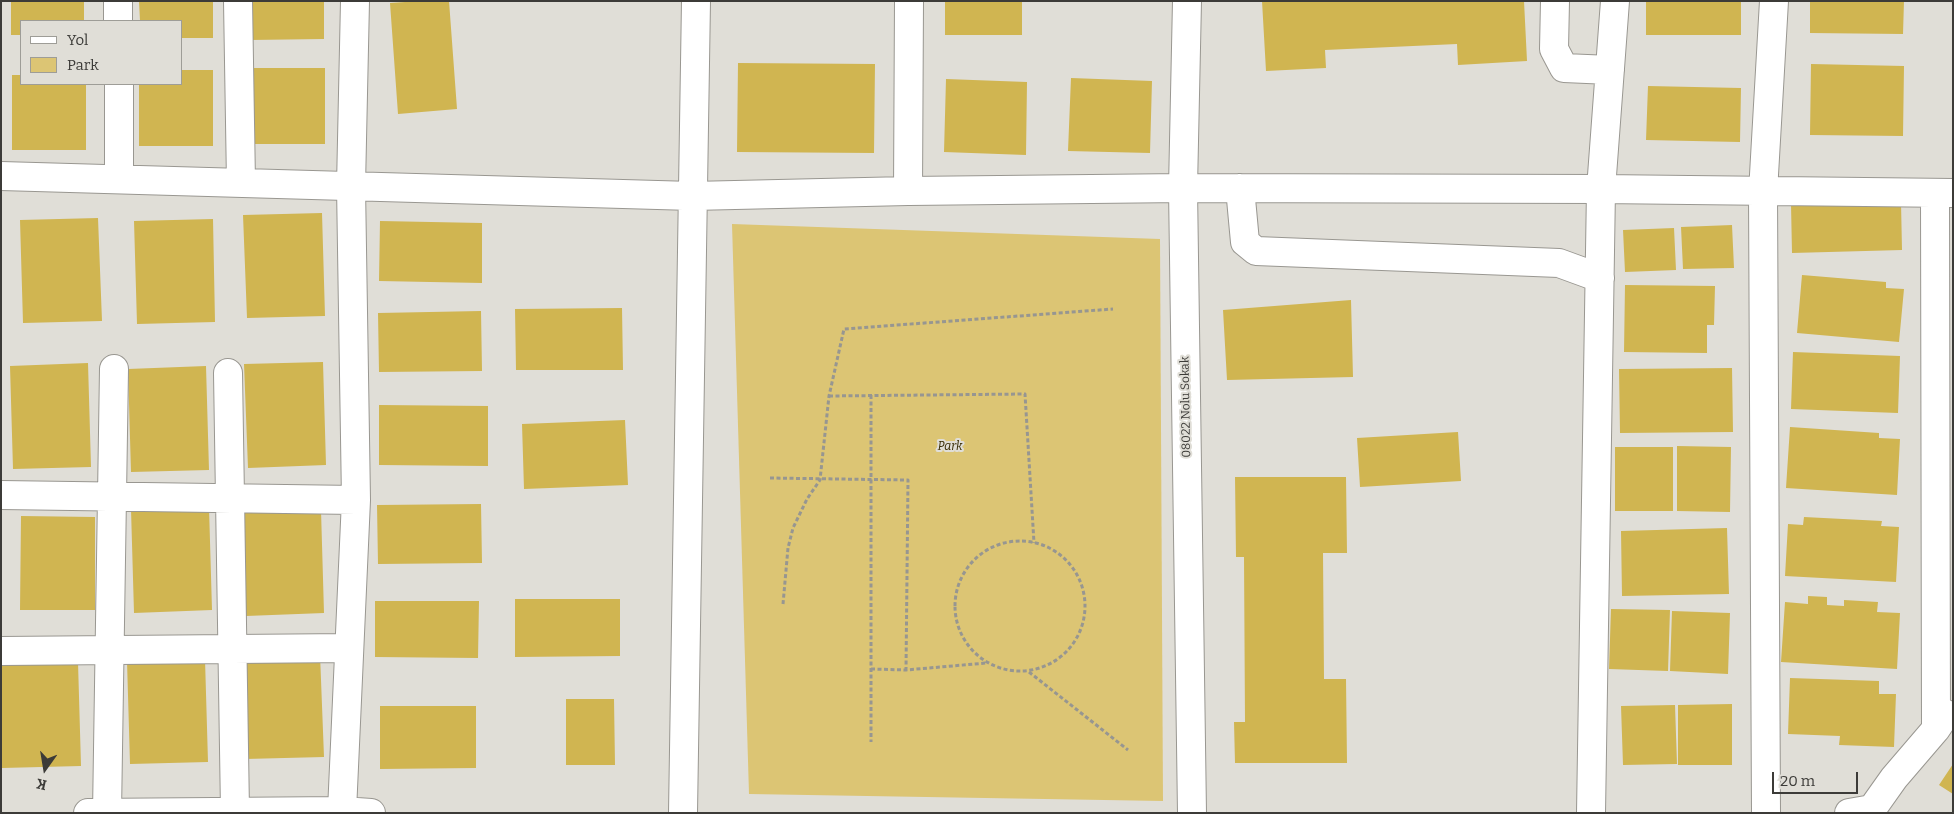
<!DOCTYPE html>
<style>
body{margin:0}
#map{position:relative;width:1954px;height:814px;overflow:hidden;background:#e0ded7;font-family:Bitter,serif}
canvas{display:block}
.frame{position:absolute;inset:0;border:2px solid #3c3b38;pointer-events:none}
.legend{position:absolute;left:20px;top:20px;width:162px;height:65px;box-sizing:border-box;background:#e0ded7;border:1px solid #9e9d97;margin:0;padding:6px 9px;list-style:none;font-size:15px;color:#3c3b38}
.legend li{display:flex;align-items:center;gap:10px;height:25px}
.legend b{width:25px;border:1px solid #9e9d97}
.north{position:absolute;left:20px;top:744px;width:50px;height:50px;-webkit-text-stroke:4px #e0ded7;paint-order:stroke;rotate:193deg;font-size:14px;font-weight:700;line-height:20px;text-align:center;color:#3c3b38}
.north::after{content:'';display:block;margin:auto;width:18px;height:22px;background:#3c3b38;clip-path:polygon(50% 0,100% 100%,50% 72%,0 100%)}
.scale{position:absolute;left:1772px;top:772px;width:86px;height:22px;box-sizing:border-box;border:2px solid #3c3b38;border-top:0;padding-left:6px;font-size:15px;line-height:18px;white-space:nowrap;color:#3c3b38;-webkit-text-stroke:4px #e0ded7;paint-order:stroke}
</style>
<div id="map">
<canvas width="1954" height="814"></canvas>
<div class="frame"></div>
<ul class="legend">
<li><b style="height:6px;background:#fff"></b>Yol</li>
<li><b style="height:14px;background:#dcc574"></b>Park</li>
</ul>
<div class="north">K</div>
<div class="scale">20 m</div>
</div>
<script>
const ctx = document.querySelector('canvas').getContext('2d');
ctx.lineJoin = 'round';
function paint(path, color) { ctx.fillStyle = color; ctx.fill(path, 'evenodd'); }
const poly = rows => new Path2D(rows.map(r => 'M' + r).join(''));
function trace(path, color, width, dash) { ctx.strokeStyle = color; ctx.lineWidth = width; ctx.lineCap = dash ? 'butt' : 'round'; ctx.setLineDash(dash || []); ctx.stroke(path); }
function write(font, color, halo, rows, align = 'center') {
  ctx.font = font + ' Bitter,serif'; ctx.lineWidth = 4; ctx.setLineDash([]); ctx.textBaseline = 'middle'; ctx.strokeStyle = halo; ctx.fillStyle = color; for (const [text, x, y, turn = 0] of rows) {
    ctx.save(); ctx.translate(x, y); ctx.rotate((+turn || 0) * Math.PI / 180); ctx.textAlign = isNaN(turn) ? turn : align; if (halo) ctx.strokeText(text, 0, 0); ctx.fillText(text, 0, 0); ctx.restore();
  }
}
paint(poly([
 [732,224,1160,239,1163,801,749,794]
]), '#dcc574');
paint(poly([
 [11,1,84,1,84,21,21,21,21,35,11,35],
 [139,1,213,1,213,38,181,38,181,21,140,21],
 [250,1,324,1,324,39,250,40],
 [420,1,449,1,457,109,398,114,390,3],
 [945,1,1022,1,1022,35,945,35],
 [1262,1,1524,1,1527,61,1458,65,1457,44,1325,50,1326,68,1266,71],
 [1646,1,1741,1,1741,35,1646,35],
 [1810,1,1904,1,1903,34,1810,33],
 [738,63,875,64,874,153,737,152],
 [1811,64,1904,66,1903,136,1810,135],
 [251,68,325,68,325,144,252,144],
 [181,70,213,70,213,146,139,146,139,84,181,84],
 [12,75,21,75,21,84,86,84,86,150,12,150],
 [1071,78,1152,81,1150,153,1068,151],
 [946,79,1027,82,1026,155,944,152],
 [1648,86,1741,88,1740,142,1646,140],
 [1901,202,1902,250,1792,253,1791,204],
 [322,213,325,316,247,318,243,215],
 [98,218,102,321,23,323,20,220],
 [213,219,215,322,137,324,134,221],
 [380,221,482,223,482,283,379,281],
 [1732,225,1734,268,1683,269,1681,227],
 [1674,228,1676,270,1625,272,1623,230],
 [1802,275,1886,282,1886,288,1904,289,1899,342,1797,333],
 [1625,285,1715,286,1714,325,1707,325,1707,353,1624,352],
 [1351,300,1353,377,1227,380,1223,310],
 [622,308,623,370,516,370,515,309],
 [481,311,482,371,379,372,378,313],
 [1793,352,1900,356,1898,413,1791,409],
 [323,362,326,465,248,468,244,364],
 [88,363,91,467,13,469,10,366],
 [206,366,209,470,131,472,128,369],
 [1732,368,1733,432,1620,433,1619,369],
 [379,405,488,406,488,466,379,465],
 [625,420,628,485,524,489,522,424],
 [1790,427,1879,433,1879,438,1900,439,1897,495,1786,488],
 [1458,432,1461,481,1360,487,1357,438],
 [1677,446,1731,447,1730,512,1677,511],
 [1615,447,1673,447,1673,511,1615,511],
 [1235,477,1346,477,1347,553,1323,553,1324,679,1346,679,1347,763,1235,763,1234,722,1245,722,1244,557,1236,557],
 [481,504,482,563,378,564,377,505],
 [209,507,212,610,134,613,131,509],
 [321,510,324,613,246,616,243,512],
 [21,516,95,517,95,610,20,610],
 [1804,517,1882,521,1881,526,1899,527,1896,582,1785,576,1788,524,1803,525],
 [1727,528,1729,594,1622,596,1621,531],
 [1808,596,1827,597,1827,605,1844,606,1844,600,1878,602,1877,612,1900,613,1897,669,1781,662,1785,602,1808,604],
 [515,599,620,599,620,656,515,657],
 [375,601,479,601,478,658,375,657],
 [1611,609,1670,610,1668,671,1609,669],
 [1672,611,1730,613,1728,674,1670,671],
 [320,654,324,757,245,759,242,656],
 [205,659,208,762,130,764,127,661],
 [78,662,81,766,2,768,1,665],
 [1790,678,1879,681,1879,694,1896,694,1894,747,1839,745,1840,736,1788,734],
 [566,699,614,699,615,765,566,765],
 [1732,704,1732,765,1678,765,1678,705],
 [1675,705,1677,764,1623,765,1621,706],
 [380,706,476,706,476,768,380,769],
 [1953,764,1953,794,1939,785]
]), '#d0b551');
const minor = poly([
 [118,1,118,21],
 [238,1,241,183],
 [1187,1,1183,188,1192,813],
 [1555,1,1554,49,1564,68,1610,70],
 [119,84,119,179],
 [1,176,692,196,908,191,1183,188,1601,189,1953,193],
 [1240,188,1245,242,1256,251,1559,263,1600,278],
 [908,191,909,1],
 [1935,193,1936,729],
 [228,373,235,811],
 [1,495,356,500],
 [1,651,349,648],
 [342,811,356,500,351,186,355,1],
 [88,813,342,811,371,813],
 [107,813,114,369],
 [683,813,696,1],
 [1591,813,1601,189,1615,1],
 [1766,813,1763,192,1774,1],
 [1849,813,1872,809,1894,778,1936,729,1946,714]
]);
trace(minor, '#999791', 30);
trace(poly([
 [871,395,871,742],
 [829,396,1025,394,1034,543],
 [770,478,908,480,906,670],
 '955 606a65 65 0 1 1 130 0a65 65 0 1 1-130 0Z',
 [783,604,788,548,793,528,807,499,820,480,829,396,844,329,1113,309],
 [871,669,906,670,986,663],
 [1029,672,1128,750]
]), '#979691', 3, [4, 2.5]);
trace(minor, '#fff', 28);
write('12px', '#3c3b38', '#e0ded7', [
 ["08022 Nolu Sokak",1186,407,-91]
]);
write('italic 12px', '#342900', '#e0ded7', [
 ["Park",950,447]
]);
</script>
